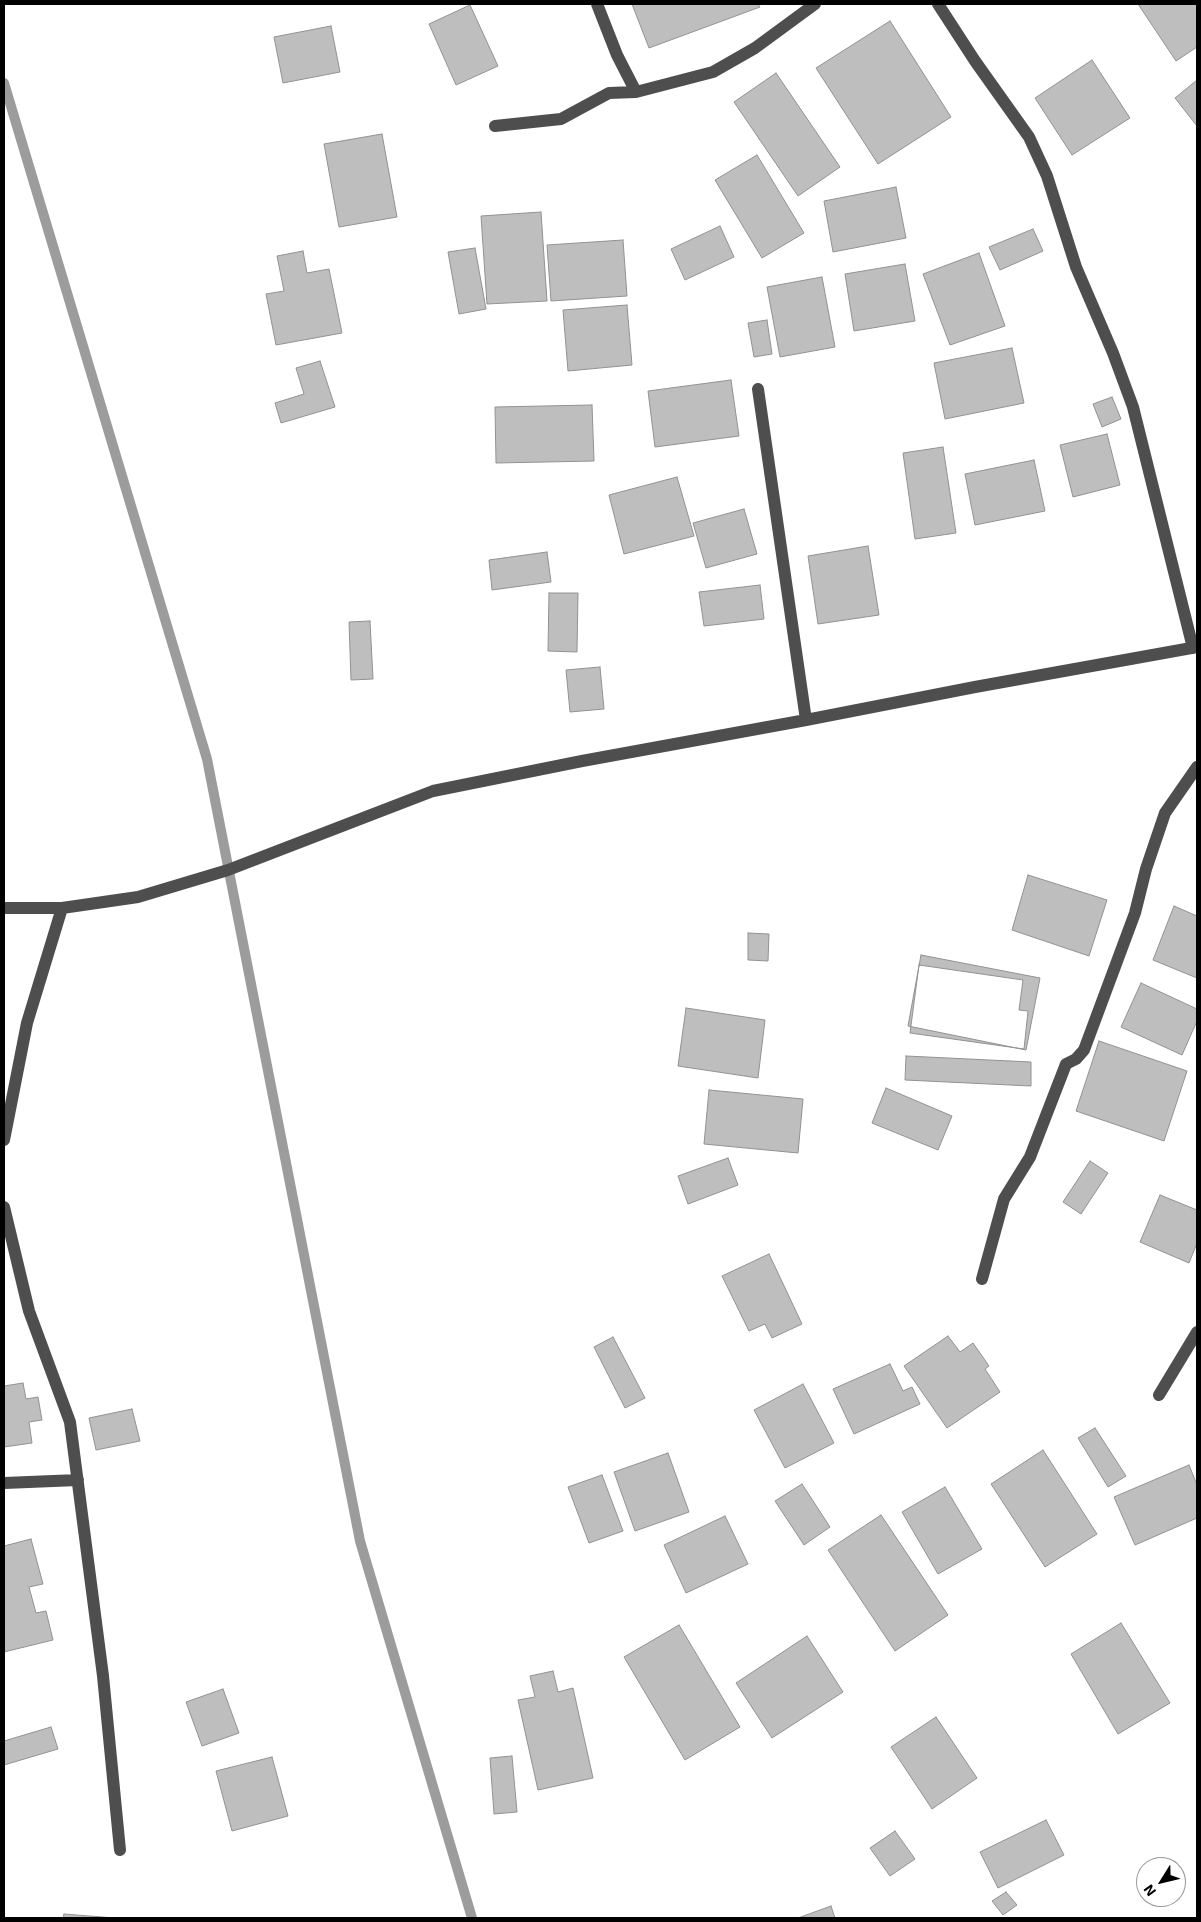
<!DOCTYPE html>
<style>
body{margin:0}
#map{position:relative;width:1201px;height:1922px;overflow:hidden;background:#fff;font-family:"Exo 2",sans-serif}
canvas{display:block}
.frame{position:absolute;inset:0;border:5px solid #000;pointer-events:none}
.north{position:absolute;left:1136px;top:1857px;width:50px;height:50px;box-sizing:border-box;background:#fff;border:1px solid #999;border-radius:50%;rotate:234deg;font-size:14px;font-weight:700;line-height:20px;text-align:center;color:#000}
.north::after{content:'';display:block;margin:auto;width:18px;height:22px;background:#000;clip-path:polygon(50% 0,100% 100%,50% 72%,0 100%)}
</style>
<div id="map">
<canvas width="1201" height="1922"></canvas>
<div class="frame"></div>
<div class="north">N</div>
</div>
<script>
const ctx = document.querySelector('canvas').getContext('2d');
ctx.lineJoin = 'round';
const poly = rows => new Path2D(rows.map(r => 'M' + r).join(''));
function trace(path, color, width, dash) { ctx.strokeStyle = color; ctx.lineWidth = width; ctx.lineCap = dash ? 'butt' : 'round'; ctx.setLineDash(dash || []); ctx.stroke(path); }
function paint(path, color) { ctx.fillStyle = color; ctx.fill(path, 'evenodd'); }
trace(poly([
 [4,83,207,759,360,1541,472,1918]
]), '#9c9c9c', 10);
const building = poly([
 [632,4,758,4,760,7,649,48,632,4],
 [1138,4,1197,4,1197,47,1176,61,1138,4],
 [470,5,498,66,456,85,429,24,470,5],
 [890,21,951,117,878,164,816,68,890,21],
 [331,26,340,72,283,83,274,37,331,26],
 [1092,60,1130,118,1072,155,1035,98,1092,60],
 [776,73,840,167,798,196,734,102,776,73],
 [1197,80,1197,126,1175,98,1197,80],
 [382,134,397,217,339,227,324,144,382,134],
 [757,155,804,233,762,258,715,180,757,155],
 [896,187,906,238,833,252,824,201,896,187],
 [541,212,547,301,487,304,481,216,541,212],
 [720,226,734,257,685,280,671,249,720,226],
 [1033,229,1043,251,1000,270,989,247,1033,229],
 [623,240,627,296,551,301,547,245,623,240],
 [475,248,486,309,459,314,448,252,475,248],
 [303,251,307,273,329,269,342,333,276,345,266,294,284,291,277,256,303,251],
 [979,253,1005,326,950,345,923,274,979,253],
 [905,264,915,321,854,331,845,274,905,264],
 [822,277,835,347,780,357,767,287,822,277],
 [627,305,632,365,568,371,563,310,627,305],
 [767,320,772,354,754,357,748,323,767,320],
 [1012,348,1024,403,945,419,934,363,1012,348],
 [320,361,335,407,281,423,275,403,304,394,296,368,320,361],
 [731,380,739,436,655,447,648,391,731,380],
 [1112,397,1121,419,1102,427,1093,404,1112,397],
 [592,405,594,461,496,463,495,407,592,405],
 [1107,434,1120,485,1073,497,1060,445,1107,434],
 [943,447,956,533,915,539,903,453,943,447],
 [1034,460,1045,511,975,525,965,474,1034,460],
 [677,477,694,536,624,554,609,495,677,477],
 [744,509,757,554,706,568,693,523,744,509],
 [868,546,879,615,818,624,808,556,868,546],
 [547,552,551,582,492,590,489,560,547,552],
 [760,585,764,619,704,626,699,592,760,585],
 [549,593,578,593,577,652,548,651,549,593],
 [370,621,373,679,351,680,349,622,370,621],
 [600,667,604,709,570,712,566,670,600,667],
 [1028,875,1107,900,1089,956,1012,930,1028,875],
 [1174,906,1197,916,1197,978,1153,960,1174,906],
 [748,933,769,934,768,961,748,960,748,933],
 [921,955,1040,978,1026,1050,908,1026,921,955],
 [919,965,1023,980,1019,1010,1028,1011,1024,1049,910,1033,919,965],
 [1141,983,1197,1009,1197,1021,1182,1055,1121,1027,1141,983],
 [686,1008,765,1020,758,1078,678,1066,686,1008],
 [1099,1041,1187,1071,1164,1141,1076,1111,1099,1041],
 [906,1056,1031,1062,1031,1086,905,1080,906,1056],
 [886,1088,952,1116,938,1150,872,1123,886,1088],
 [709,1090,803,1099,798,1153,704,1144,709,1090],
 [728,1158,738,1185,688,1204,678,1176,728,1158],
 [1090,1161,1108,1173,1081,1214,1063,1202,1090,1161],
 [1160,1195,1197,1210,1197,1243,1189,1263,1140,1242,1160,1195],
 [769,1254,802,1324,772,1338,765,1324,749,1331,722,1276,769,1254],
 [948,1336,960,1352,973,1343,989,1366,985,1369,1000,1392,947,1428,904,1366,948,1336],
 [613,1337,645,1398,625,1408,594,1347,613,1337],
 [890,1364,903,1391,912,1387,920,1404,854,1434,833,1389,890,1364],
 [23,1383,26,1399,38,1397,42,1420,29,1422,32,1443,4,1447,4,1386,23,1383],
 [803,1384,834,1443,785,1468,754,1410,803,1384],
 [132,1409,140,1441,96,1450,89,1418,132,1409],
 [1095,1428,1126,1476,1108,1487,1078,1438,1095,1428],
 [1043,1450,1097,1534,1045,1567,991,1484,1043,1450],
 [668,1453,689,1512,635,1531,614,1472,668,1453],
 [1189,1465,1197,1485,1197,1518,1135,1545,1114,1497,1189,1465],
 [602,1475,623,1531,589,1543,568,1487,602,1475],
 [802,1484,830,1527,804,1545,775,1501,802,1484],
 [945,1487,982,1549,938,1574,902,1512,945,1487],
 [881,1515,948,1615,895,1651,828,1550,881,1515],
 [725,1516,748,1564,686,1593,664,1545,725,1516],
 [31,1539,43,1584,29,1587,36,1613,46,1611,53,1640,4,1652,4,1546,31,1539],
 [1121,1623,1170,1703,1118,1734,1071,1654,1121,1623],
 [679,1625,740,1727,685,1760,624,1657,679,1625],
 [807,1636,843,1692,772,1738,736,1683,807,1636],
 [553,1671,558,1692,573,1688,593,1778,538,1790,518,1700,535,1697,530,1676,553,1671],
 [223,1689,239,1733,202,1746,186,1702,223,1689],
 [936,1717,977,1778,932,1809,891,1747,936,1717],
 [51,1727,58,1749,4,1765,4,1741,51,1727],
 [512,1756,517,1812,494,1814,490,1758,512,1756],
 [272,1757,288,1816,232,1831,216,1771,272,1757],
 [1046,1820,1064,1855,998,1888,980,1852,1046,1820],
 [895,1831,915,1859,890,1876,870,1848,895,1831],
 [1006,1892,1017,1905,1003,1915,992,1901,1006,1892],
 [831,1906,835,1918,798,1918,831,1906],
 [64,1914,115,1918,63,1918,64,1914]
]);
paint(building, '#bebebe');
trace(building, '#929292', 1);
trace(poly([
 [597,4,617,55,636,92],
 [938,4,975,61,1029,137,1047,176,1076,267,1113,353,1133,407,1193,648],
 [495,126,561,119,609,93,636,92,713,72,755,48,815,4],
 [758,389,806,720],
 [4,908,62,908,138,897,228,870,433,791,582,761,806,720,975,687,1197,647],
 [4,1140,27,1023,62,908],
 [4,1207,29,1311,70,1422,103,1676,120,1850],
 [982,1279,1004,1199,1030,1157,1066,1064,1076,1059,1084,1050,1135,913,1146,869,1165,813,1197,767],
 [1159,1395,1197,1332],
 [4,1483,78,1480]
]), '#4e4e4e', 12);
</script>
